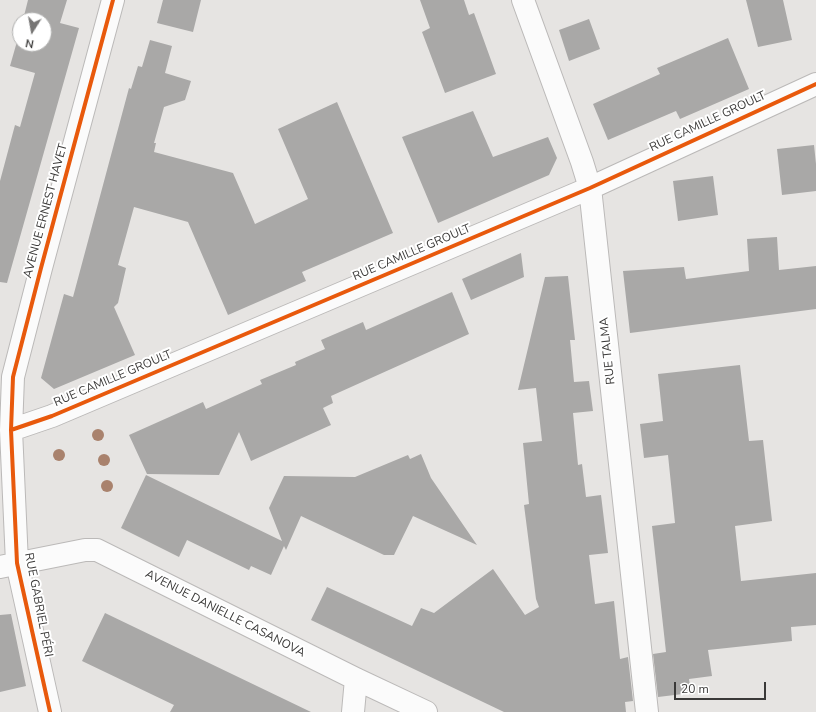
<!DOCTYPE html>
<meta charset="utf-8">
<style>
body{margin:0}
#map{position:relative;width:816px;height:712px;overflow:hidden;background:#e6e4e2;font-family:"Nunito Sans",sans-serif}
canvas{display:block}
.north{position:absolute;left:12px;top:12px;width:40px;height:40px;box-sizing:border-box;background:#fff;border:1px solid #b0b0af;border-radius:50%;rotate:191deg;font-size:11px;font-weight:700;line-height:16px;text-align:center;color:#3a3938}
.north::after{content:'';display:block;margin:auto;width:14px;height:18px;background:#767574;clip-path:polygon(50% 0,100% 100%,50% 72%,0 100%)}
.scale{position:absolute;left:674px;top:682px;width:92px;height:18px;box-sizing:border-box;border:2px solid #3a3938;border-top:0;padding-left:5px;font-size:12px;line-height:14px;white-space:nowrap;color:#3a3938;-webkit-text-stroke:3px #fff;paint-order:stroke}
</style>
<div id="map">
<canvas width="816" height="712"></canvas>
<div class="north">N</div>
<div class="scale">20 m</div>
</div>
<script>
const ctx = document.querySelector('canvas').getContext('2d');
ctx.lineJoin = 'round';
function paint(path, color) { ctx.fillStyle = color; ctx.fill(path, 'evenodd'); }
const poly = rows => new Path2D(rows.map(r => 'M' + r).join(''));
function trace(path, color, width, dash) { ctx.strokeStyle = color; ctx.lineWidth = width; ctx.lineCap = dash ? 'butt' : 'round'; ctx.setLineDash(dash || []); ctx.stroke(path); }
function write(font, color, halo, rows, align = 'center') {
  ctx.font = font + ' "Nunito Sans",sans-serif'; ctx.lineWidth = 4; ctx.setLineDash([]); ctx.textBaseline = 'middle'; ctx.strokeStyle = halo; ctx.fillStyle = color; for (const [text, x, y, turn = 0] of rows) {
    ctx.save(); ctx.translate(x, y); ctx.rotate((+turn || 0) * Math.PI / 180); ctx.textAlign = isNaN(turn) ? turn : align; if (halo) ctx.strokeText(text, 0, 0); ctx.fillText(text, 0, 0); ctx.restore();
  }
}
paint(poly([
 [28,0,67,0,60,23,79,28,7,283,0,282,0,181,15,125,20,127,35,73,10,66,20,31,20,44,44,44,44,20,23,20],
 [163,0,201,0,193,32,157,23],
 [420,0,464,0,469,15,474,13,496,74,445,93,422,32,430,28],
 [746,0,783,0,792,40,758,47],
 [589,19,600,49,569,61,559,30],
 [728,38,749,89,680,119,676,111,608,140,593,104,660,74,657,68],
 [150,40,172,46,165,73,191,81,185,100,164,107,154,143,156,143,154,152,233,173,255,224,308,199,278,129,337,102,393,233,302,272,306,281,228,315,188,222,134,207,118,265,126,268,118,303,114,307,135,355,54,389,41,378,64,294,73,297,129,88,131,89,138,66,142,67],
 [473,111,493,157,548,137,557,158,549,175,438,223,402,137],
 [814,145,816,164,816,191,782,195,777,149],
 [713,176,718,215,678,221,673,181],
 [777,237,779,270,816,266,816,309,630,333,623,271,684,267,686,279,749,271,747,239],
 [521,253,524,277,471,300,462,279],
 [568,276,575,340,570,340,574,382,589,381,593,411,573,413,578,465,582,464,586,497,601,495,608,553,589,555,595,604,614,601,620,659,628,657,633,701,625,702,626,712,504,712,311,620,327,587,412,626,421,608,434,613,493,569,525,615,539,607,536,599,524,505,529,504,523,443,542,441,536,388,518,390,545,277],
 [452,292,469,334,331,396,333,403,323,408,331,425,251,461,239,432,219,475,147,474,129,435,203,402,206,409,262,384,260,380,296,365,295,362,325,349,321,340,363,322,366,330],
 [740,365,749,441,763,440,772,521,735,526,741,581,816,573,816,625,791,627,792,641,708,650,712,676,689,679,691,693,658,697,653,654,666,652,652,526,675,523,668,455,644,458,640,424,663,421,658,374],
 [421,454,431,478,477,545,413,516,394,555,384,555,301,516,286,550,284,546,271,575,251,566,249,570,187,540,179,557,121,528,146,475,282,541,269,508,284,476,355,477,408,455,410,459],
 [105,613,311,712,170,712,174,705,82,661],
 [11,614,26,686,0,692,0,615]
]), '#a9a8a7');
const minor = poly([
 [523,0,582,162,590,188,647,712],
 [11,430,52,416,590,188,816,84],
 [0,567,85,550,97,550,356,679,426,712],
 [50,712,17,563,11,430,13,377,41,268,113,0],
 [353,712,356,679]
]);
trace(minor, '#bbb9b8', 24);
trace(minor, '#fbfbfb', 22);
trace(poly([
 [11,430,52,416,590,188,816,84],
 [50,712,17,563,11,430,13,377,41,268,113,0]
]), '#e8590c', 4);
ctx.fillStyle = '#a9826d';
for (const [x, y] of [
 [98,435],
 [59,455],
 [104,460],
 [107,486]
]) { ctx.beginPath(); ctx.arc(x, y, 6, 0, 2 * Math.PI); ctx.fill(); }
write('12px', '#3a3938', '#fff', [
 ["RUE CAMILLE GROULT",708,122,-25],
 ["AVENUE ERNEST HAVET",46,211,-75],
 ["RUE CAMILLE GROULT",412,253,-23],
 ["RUE TALMA",608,351,-96],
 ["RUE CAMILLE GROULT",113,379,-23],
 ["RUE GABRIEL PÉRI",38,605,79],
 ["AVENUE DANIELLE CASANOVA",225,614,27]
]);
</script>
